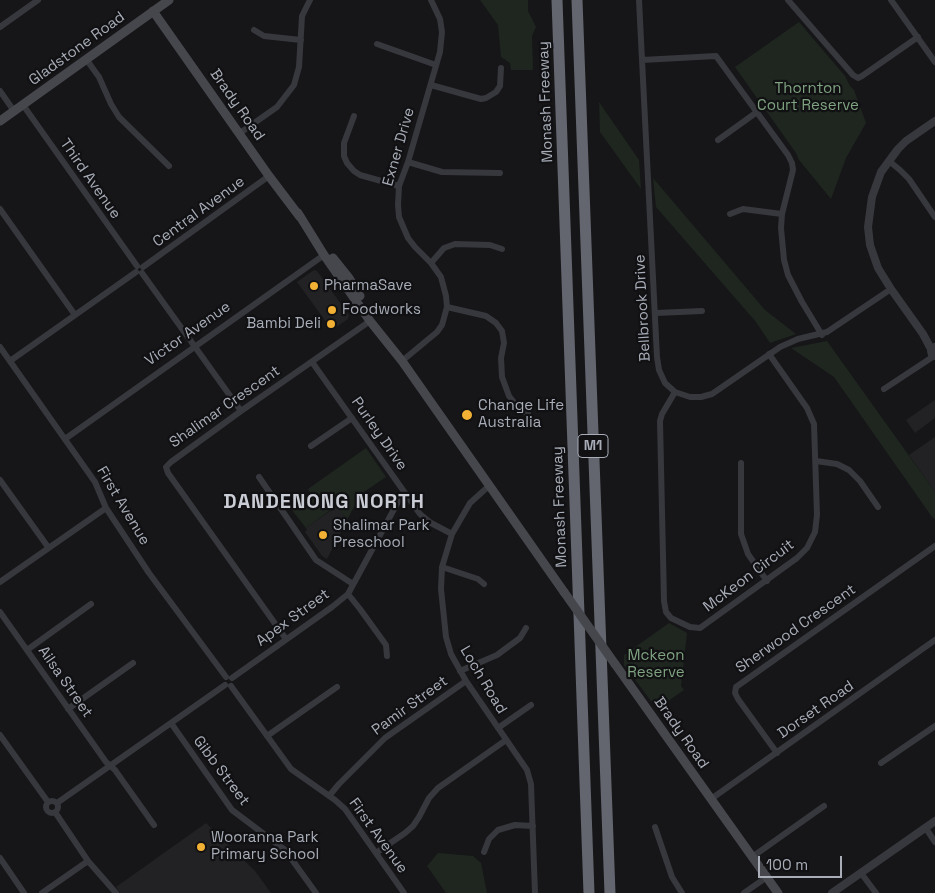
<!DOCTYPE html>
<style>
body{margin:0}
#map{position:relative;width:935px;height:893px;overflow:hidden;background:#161618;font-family:"Space Grotesk",sans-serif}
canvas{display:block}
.scale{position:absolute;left:758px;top:856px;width:84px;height:22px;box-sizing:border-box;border:2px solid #a8adb8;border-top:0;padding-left:6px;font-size:15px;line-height:18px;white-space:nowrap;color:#a8adb8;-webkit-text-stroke:4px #111113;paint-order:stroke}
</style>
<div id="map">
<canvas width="935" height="893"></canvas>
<div class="scale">100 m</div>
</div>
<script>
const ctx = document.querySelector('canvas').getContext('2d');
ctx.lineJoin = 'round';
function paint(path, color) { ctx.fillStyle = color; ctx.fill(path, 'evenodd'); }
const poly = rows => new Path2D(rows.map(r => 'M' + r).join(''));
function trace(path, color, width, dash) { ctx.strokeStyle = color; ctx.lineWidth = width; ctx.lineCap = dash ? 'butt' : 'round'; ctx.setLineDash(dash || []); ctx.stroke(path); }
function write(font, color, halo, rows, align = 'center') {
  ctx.font = font + ' "Space Grotesk",sans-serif'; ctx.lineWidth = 4.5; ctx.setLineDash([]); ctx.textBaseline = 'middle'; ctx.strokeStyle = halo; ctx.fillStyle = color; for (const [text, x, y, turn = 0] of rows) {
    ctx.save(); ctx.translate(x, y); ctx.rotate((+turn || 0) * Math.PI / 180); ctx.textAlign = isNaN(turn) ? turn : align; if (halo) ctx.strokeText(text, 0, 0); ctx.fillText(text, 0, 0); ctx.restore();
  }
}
paint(poly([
 [314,270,317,271,349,315,348,319,332,330,297,282],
 [935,400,935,418,915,433,906,420],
 [935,437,935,492,909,455],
 [337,506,347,520,327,559,322,556,305,532,307,530,306,528],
 [206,823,255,871,271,893,120,893,116,887]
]), '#222225');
paint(poly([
 [480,0,528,0,528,11,536,27,532,36,533,70,511,70,510,63,501,57,498,25],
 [799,22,845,76,850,86,854,90,866,123,846,158,831,199,799,160,796,153,735,67],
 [599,102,639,160,641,189,600,132],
 [653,178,765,310,796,334,770,343,756,322,656,207],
 [827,341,935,492,935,519,932,517,834,377,791,348],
 [366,448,386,477,361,494,347,520,336,506,306,528,291,509,312,495,308,489],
 [669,623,687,633,681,686,684,690,657,709,624,665,624,655],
 [438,853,473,856,481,863,487,893,446,893,427,866]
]), '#1e261f');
trace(poly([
 [639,0,657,357,659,370,665,383,675,392,690,397,701,397,712,394,780,347,798,339,827,332,891,289],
 [788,0,853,75,858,78,862,76,918,37],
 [891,0,935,62],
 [0,27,38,0],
 [254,30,264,36,301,40],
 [377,44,436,65],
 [86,59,99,77,111,104,119,117,169,166],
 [642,60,716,56,788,155,792,163,793,170,782,214,781,228,784,260,788,275,802,302,822,335],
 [431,85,481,99,486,98,496,92,500,86,501,68],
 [0,91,14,111],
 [23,105,137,266],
 [354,116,344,143,344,156,347,163,354,171,360,175,399,186],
 [240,133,277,107,294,85,299,67,302,16,310,0],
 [718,140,757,112],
 [889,161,900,170,909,179,935,217],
 [408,162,442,172,500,173],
 [0,209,75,315],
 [730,214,743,209,782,214],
 [431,263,444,248,455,244,490,245,502,249],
 [143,267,269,176],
 [142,273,241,411],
 [447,307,486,316,496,323,502,331,504,343,501,358,502,377,509,396,521,411,528,413],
 [656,313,702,311],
 [0,347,95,482,106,508,149,573,226,677],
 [10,361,136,272],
 [402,361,437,332,442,325,447,307,446,296,441,277,431,263,415,247,408,238,399,217,398,205,399,186,408,162,440,52,442,32,440,19,431,0],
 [312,362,420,514,431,523,452,534],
 [884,389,934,356],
 [675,392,662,414,660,421,664,601,666,612,671,618,690,627,700,628,797,558,807,548,815,532,817,515,814,424,807,408,769,354],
 [65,439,324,255],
 [311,446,352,418],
 [816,461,837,464,849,470,860,481,878,507],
 [741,463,741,534,748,554,767,581],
 [259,477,316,560,353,584],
 [0,480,48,547],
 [490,485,470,503,452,534,442,567,441,589,446,637,451,654,466,681,527,770,531,784,535,893],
 [442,567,478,579,484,584],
 [0,582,106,508],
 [348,594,360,609,386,645,387,656],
 [0,612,106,762,115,770,154,825],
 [286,639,168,473,166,467,171,462,241,411,370,321],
 [27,650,91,604],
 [460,671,497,655,520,638,526,628],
 [232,678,332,607,348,594,399,500,406,495],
 [231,686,291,769,335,800,345,809,404,893],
 [68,709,133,663],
 [171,723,232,810,285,850,316,893],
 [498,728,531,705],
 [0,735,48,802],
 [267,736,337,687],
 [777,753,738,699,735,693,736,687,935,546],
 [881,763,935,726],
 [329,796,339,784,385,738,466,681],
 [711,799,935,640],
 '46 807a6 6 0 1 1 12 0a6 6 0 1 1-12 0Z',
 [57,803,225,685],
 [55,812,88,861,116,893],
 [655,827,672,877,682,893],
 [925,827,935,842],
 [484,852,489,839,498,830,515,825,533,826],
 [376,853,405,833,413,826,419,817,429,798,438,788,506,740],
 [752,857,824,806],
 [0,858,24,893],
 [861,873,876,893],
 [42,893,88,861],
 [744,893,767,877]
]), '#37383d', 6);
trace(poly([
 [935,347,931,351,932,355,935,356],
 [931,349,923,334,891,289,878,268,870,245,868,227,872,197,881,172,898,149,906,141,935,121],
 [832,893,935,821]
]), '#37383d', 8);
trace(poly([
 [153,11,269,176,300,217],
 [0,121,169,0],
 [298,213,324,255,370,321,402,361,564,592],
 [333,258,349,278,360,296],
 [615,664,778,893]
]), '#45474d', 9);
trace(poly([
 [557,0,589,893],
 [577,0,610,893]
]), '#63666e', 11);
trace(poly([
 [564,592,615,664]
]), '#45474d', 9);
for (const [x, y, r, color] of [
 [314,286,5,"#f2b134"],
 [332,310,5,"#f2b134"],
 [331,324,5,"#f2b134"],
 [467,415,6,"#f2b134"],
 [323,535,5,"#f2b134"],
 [201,847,5,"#f2b134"]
]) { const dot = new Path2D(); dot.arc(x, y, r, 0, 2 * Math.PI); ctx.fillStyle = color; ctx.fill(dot); trace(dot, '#111113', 2); }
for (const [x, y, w] of [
 [593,446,30]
]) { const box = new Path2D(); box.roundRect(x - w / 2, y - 11.5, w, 23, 4); ctx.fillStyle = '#111113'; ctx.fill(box); trace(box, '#a8adb8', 1); }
write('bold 14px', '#a8adb8', null, [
 ["M1",593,446]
]);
write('15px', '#a8adb8', '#111113', [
 ["Gladstone Road",77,49,-36],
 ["Monash Freeway",546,102,-92],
 ["Brady Road",237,105,55],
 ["Exner Drive",399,147,-74],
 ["Third Avenue",90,179,55],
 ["Central Avenue",199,212,-36],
 ["Bellbrook Drive",643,308,-93],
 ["Victor Avenue",188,334,-35],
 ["Shalimar Crescent",225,407,-35],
 ["Purley Drive",379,434,55],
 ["First Avenue",123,506,59],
 ["Monash Freeway",560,507,-92],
 ["McKeon Circuit",749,576,-37],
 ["Apex Street",293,618,-36],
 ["Sherwood Crescent",796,629,-35],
 ["Loch Road",483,680,59],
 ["Ailsa Street",65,682,55],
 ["Pamir Street",410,706,-36],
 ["Dorset Road",816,710,-35],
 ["Brady Road",681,733,55],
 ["Gibb Street",221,771,53],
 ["First Avenue",378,836,54]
]);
write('15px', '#7fa381', '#111113', [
 ["Thornton",808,89],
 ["Court Reserve",808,106],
 ["Mckeon",656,656],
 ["Reserve",656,673]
]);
write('15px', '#a8adb8', '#111113', [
 ["PharmaSave",324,286],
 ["Foodworks",342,310],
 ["Bambi Deli",321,324,"right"],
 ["Change Life",478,406],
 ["Australia",478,423],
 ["Shalimar Park",333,526],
 ["Preschool",333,543],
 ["Wooranna Park",211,838],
 ["Primary School",211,855]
], 'left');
ctx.letterSpacing = '1px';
write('bold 20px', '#c9ccd4', '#111113', [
 ["DANDENONG NORTH",324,503]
]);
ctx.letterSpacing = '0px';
</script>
